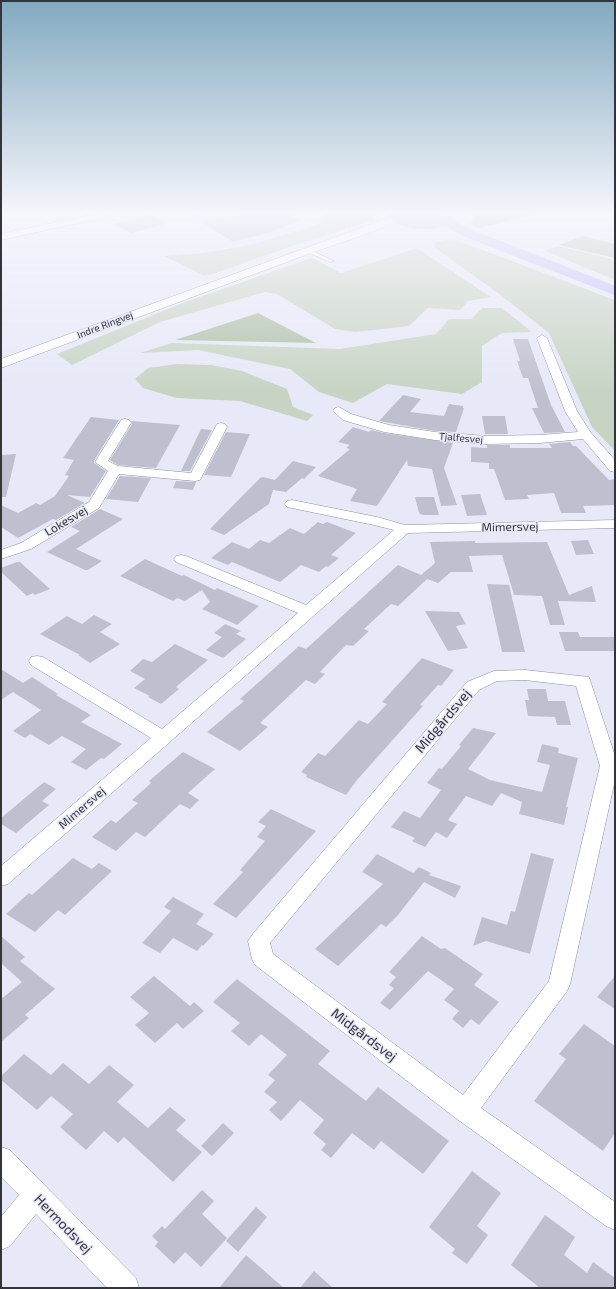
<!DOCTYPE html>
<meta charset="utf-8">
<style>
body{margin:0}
#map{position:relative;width:616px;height:1289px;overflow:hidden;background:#e8e9f8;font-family:"Exo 2",sans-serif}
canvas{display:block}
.frame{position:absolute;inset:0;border:2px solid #34353a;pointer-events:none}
</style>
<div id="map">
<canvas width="616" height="1289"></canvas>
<div class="frame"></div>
</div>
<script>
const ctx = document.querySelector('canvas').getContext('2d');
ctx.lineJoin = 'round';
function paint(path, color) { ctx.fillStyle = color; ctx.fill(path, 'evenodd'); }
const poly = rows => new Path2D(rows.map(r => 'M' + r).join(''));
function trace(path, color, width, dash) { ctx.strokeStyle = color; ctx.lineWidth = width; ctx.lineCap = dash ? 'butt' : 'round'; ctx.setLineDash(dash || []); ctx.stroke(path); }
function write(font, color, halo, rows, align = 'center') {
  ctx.font = font + ' "Exo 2",sans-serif'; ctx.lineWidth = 3; ctx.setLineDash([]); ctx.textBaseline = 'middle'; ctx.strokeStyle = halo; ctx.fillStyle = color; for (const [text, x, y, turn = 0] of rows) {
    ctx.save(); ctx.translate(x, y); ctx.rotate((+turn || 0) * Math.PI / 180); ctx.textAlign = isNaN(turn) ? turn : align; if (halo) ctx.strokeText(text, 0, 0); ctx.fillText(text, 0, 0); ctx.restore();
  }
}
paint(poly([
 [321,213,372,213,374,220,292,246,213,274,203,275,164,256,205,253,254,244,319,224,326,217],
 [404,213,438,213,441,217,438,220,420,223,404,218,402,215],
 [449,240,459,241,615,300,615,451,592,427,549,333,499,294,434,247,436,242],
 [558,246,615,260,615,280,545,251],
 [417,248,491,297,468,301,460,310,428,308,409,326,355,332,335,329,277,294,265,292,160,322,72,365,57,354,188,301,312,258,341,273],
 [482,308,502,308,532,332,502,333,482,346,482,382,462,394,387,384,353,403,319,392,290,369,198,350,140,353,172,343,340,349,436,334,449,319,471,319],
 [177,364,211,365,242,371,287,389,293,407,313,415,307,421,240,401,177,398,143,388,135,379,148,368]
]), '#c7d4c3');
paint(poly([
 [472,213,539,213,479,228,471,224,474,217],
 [583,236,615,244,615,258,559,245],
 [258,313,316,343,175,340]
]), '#aec0a7');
paint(poly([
 [268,213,288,213,301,220,272,232,233,242,202,222,227,217],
 [149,215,168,223,132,233,113,224],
 [513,339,528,339,551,405,565,432,544,433,532,408,538,408,528,378,523,378,517,361,520,361],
 [403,395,421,399,410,412,444,416,449,404,463,406,463,408,464,408,456,432,435,431,379,421],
 [482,416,505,416,508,434,485,434],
 [91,417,119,420,94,461,94,463,106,471,90,497,67,495,85,503,56,520,53,519,18,538,1,527,1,505,18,513,36,503,40,505,55,496,69,476,65,475,74,460,63,458],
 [131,421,180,425,156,468,118,465,110,460,132,424],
 [353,427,369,432,371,430,384,433,453,443,444,468,457,505,441,506,432,469,408,466,407,460,377,506,350,501,357,489,318,476,350,449,346,448,350,445,338,442],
 [201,429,212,430,190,471,181,471],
 [226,432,250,434,231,477,204,475],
 [570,442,573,446,576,446,609,480,615,479,615,505,583,506,586,513,561,513,554,493,527,495,529,499,505,500,494,469,489,469,489,463,471,462,471,447,487,448,487,445,510,445,510,448,552,448,549,444],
 [16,454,6,497,1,497,1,455],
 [293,461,316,467,304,479,302,478,286,492,273,490,269,504,224,535,210,529,260,478,263,477,275,480],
 [120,476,151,478,138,502,106,499],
 [176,481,195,482,196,482,193,490,173,488],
 [480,494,487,515,467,516,461,495],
 [415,497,434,497,439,515,423,515,419,513],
 [100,509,123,519,76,549,102,561,88,570,85,570,47,552,80,531,71,527],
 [318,522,323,524,327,522,356,533,331,555,339,558,328,567,326,566,319,572,301,565,280,582,232,562,228,565,211,558,232,542,249,549,260,540,269,543,290,528,304,534],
 [588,540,594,554,576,555,571,541],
 [475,541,475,543,547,542,569,595,592,586,596,602,558,601,565,625,550,625,542,596,514,595,502,555,469,556,473,572,451,572,438,583,427,579,398,606,391,604,364,629,369,631,353,646,346,645,320,672,325,674,315,684,306,680,260,723,268,727,240,751,207,732,244,701,240,699,299,646,306,649,398,565,421,575,435,563,430,542],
 [145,559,182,576,184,575,215,590,217,588,259,606,237,625,202,609,210,602,202,590,185,601,177,598,173,601,120,576],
 [17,562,20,562,50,589,35,595,33,593,27,596,1,572,1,568],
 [487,584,509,585,525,652,502,652],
 [425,611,459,612,466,624,456,626,468,648,448,651],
 [94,615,112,624,100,632,120,644,90,663,78,655,80,655,40,634,67,616,82,624],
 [225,624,241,631,236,634,246,639,223,658,206,650,222,637,214,633],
 [559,632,578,632,580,637,615,637,615,651,565,651],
 [175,644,208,660,176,687,179,689,161,704,148,697,150,696,134,688,145,679,130,671,143,659,152,662],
 [422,658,454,670,441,686,438,685,420,705,423,706,357,780,346,795,306,777,307,775,301,772,318,753,325,756,359,720,368,724,387,704,382,702],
 [1,669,23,683,32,677,58,694,56,695,91,715,81,722,122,744,104,759,101,758,86,770,71,762,86,749,62,736,49,745,30,734,25,738,13,731,41,710,13,692,1,700],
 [527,689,546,689,548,701,565,701,571,725,557,725,555,717,528,716,525,700,529,700],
 [473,728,496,733,468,769,490,780,542,792,550,765,537,762,542,744,559,748,558,753,578,758,566,807,568,807,564,825,519,814,522,802,501,793,492,806,466,796,448,820,457,824,447,838,436,832,425,847,412,841,415,838,391,827,404,811,420,818,441,790,427,783,439,768,442,769,461,746,459,745],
 [183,752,215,769,188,793,199,800,190,809,180,804,145,837,136,832,116,851,92,837,111,820,116,823,138,803,132,800,151,783,149,781],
 [44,782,56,789,42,801,49,805,16,833,1,824,1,818],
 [271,809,316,831,236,918,213,904,243,872,240,870,265,841,257,837,266,826,258,822],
 [531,853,554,859,530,954,486,941,473,946,482,917,507,925,511,911,515,912],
 [377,854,413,873,419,867,431,873,429,875,461,886,455,898,424,882,398,915,386,927,381,924,338,966,315,949,383,884,362,872],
 [73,858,92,869,99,863,112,871,65,915,58,910,35,932,6,914,29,893,32,895],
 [173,897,204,914,196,924,214,934,203,946,202,945,197,951,173,938,160,953,142,943,171,911,164,907],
 [1,936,25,957,20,961,55,989,25,1015,29,1018,1,1042,1,999,22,982,1,963],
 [422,936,441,949,445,948,483,974,474,985,499,1002,479,1025,471,1019,463,1028,452,1019,459,1011,444,1000,454,989,428,971,390,1010,380,1003,394,988,389,985,396,977,389,972],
 [154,976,190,1006,194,1002,204,1011,183,1029,177,1023,155,1043,135,1025,149,1013,130,997],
 [615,976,615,1009,597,997],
 [237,979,330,1051,318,1064,366,1101,378,1087,449,1141,423,1174,381,1141,374,1150,352,1133,331,1158,321,1150,326,1144,313,1133,324,1120,300,1100,281,1121,269,1110,277,1102,264,1092,275,1080,268,1075,287,1055,261,1034,249,1046,231,1031,240,1023,213,1002],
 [584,1024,615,1046,615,1133,603,1151,534,1101,566,1059,559,1054],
 [24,1054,51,1075,63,1063,89,1084,109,1065,134,1085,117,1102,148,1128,170,1107,186,1120,176,1130,202,1152,173,1182,124,1137,118,1143,104,1131,86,1150,60,1127,73,1114,51,1096,37,1110,1,1080,1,1076],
 [223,1123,234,1133,212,1156,201,1146],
 [472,1171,501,1193,477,1226,488,1235,467,1264,452,1253,455,1249,429,1227],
 [202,1190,214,1201,202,1214,227,1238,201,1267,185,1252,174,1264,155,1246,158,1242,152,1236,162,1226,165,1229],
 [256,1207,267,1217,238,1252,226,1241],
 [545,1215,575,1237,564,1255,587,1273,593,1262,615,1278,615,1288,540,1288,511,1265],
 [246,1255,284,1288,219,1288],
 [314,1271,333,1288,300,1288]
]), '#bfc0cf');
const service = poly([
 [189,213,194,213,201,217,197,218,189,213],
 [305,249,309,249,334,261,330,262,305,251,305,249]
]);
const minor = poly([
 [100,213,114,213,110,216,1,240,1,234,100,213],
 [542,335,547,338,577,411,591,433,615,460,615,472,610,471,583,439,540,443,486,444,435,440,384,432,343,420,333,411,335,408,339,407,351,414,389,425,435,432,486,436,540,435,578,432,565,411,537,338,542,335],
 [125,419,129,420,131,423,108,461,118,466,191,473,217,424,221,423,225,424,227,427,200,480,195,481,119,474,99,508,31,549,1,559,1,550,21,543,89,502,108,471,95,462,121,420,125,419],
 [292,500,377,517,405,525,615,520,615,528,408,533,8,884,1,886,1,866,151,738,31,665,29,661,31,657,37,656,43,657,162,729,298,613,176,562,174,559,176,556,181,555,186,556,306,605,394,530,374,525,287,507,285,504,287,501,292,500],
 [525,670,589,677,615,756,615,780,570,984,567,991,481,1108,615,1202,615,1230,606,1226,457,1119,255,965,252,959,248,941,252,935,467,682,494,671,525,670],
 [525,680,576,686,600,766,549,981,463,1095,273,954,270,943,479,690,497,681,525,680],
 [1,1147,10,1150,136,1278,139,1288,107,1288,36,1214,10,1246,1,1250,1,1217,19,1195,1,1177,1,1147]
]);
const tertiary = poly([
 [396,215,400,216,402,218,400,220,372,232,311,253,1,368,1,359,396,215]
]);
const primary = poly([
 [390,213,402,213,401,215,403,217,415,221,435,220,448,216,452,217,458,223,474,231,615,286,615,295,466,237,450,229,446,225,436,228,414,229,395,223,389,216,390,213]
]);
trace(service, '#8d8e9c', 1);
trace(minor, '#8d8e9c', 1);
trace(tertiary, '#8d8e9c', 1);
trace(primary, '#cecfd0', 1);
paint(service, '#fff');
paint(minor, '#fff');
paint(tertiary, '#fff');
paint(primary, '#bfbff7');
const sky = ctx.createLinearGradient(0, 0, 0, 393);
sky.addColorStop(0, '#82aac0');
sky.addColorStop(0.54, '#f5f5fc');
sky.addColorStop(1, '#f5f5fc00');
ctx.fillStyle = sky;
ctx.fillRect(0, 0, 616, 393);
write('10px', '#34353a', '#e8e9f8', [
 ["Indre Ringvej",105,325,-21],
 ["Tjalfesvej",461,438,5]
]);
write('12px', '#34353a', '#e8e9f8', [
 ["Lokesvej",66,521,-31],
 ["Mimersvej",510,527,-1],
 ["Mimersvej",82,808,-41]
]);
write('14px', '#34353a', '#e8e9f8', [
 ["Midgårdsvej",443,721,-50],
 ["Midgårdsvej",364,1035,37],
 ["Hermodsvej",63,1224,46]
]);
</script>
